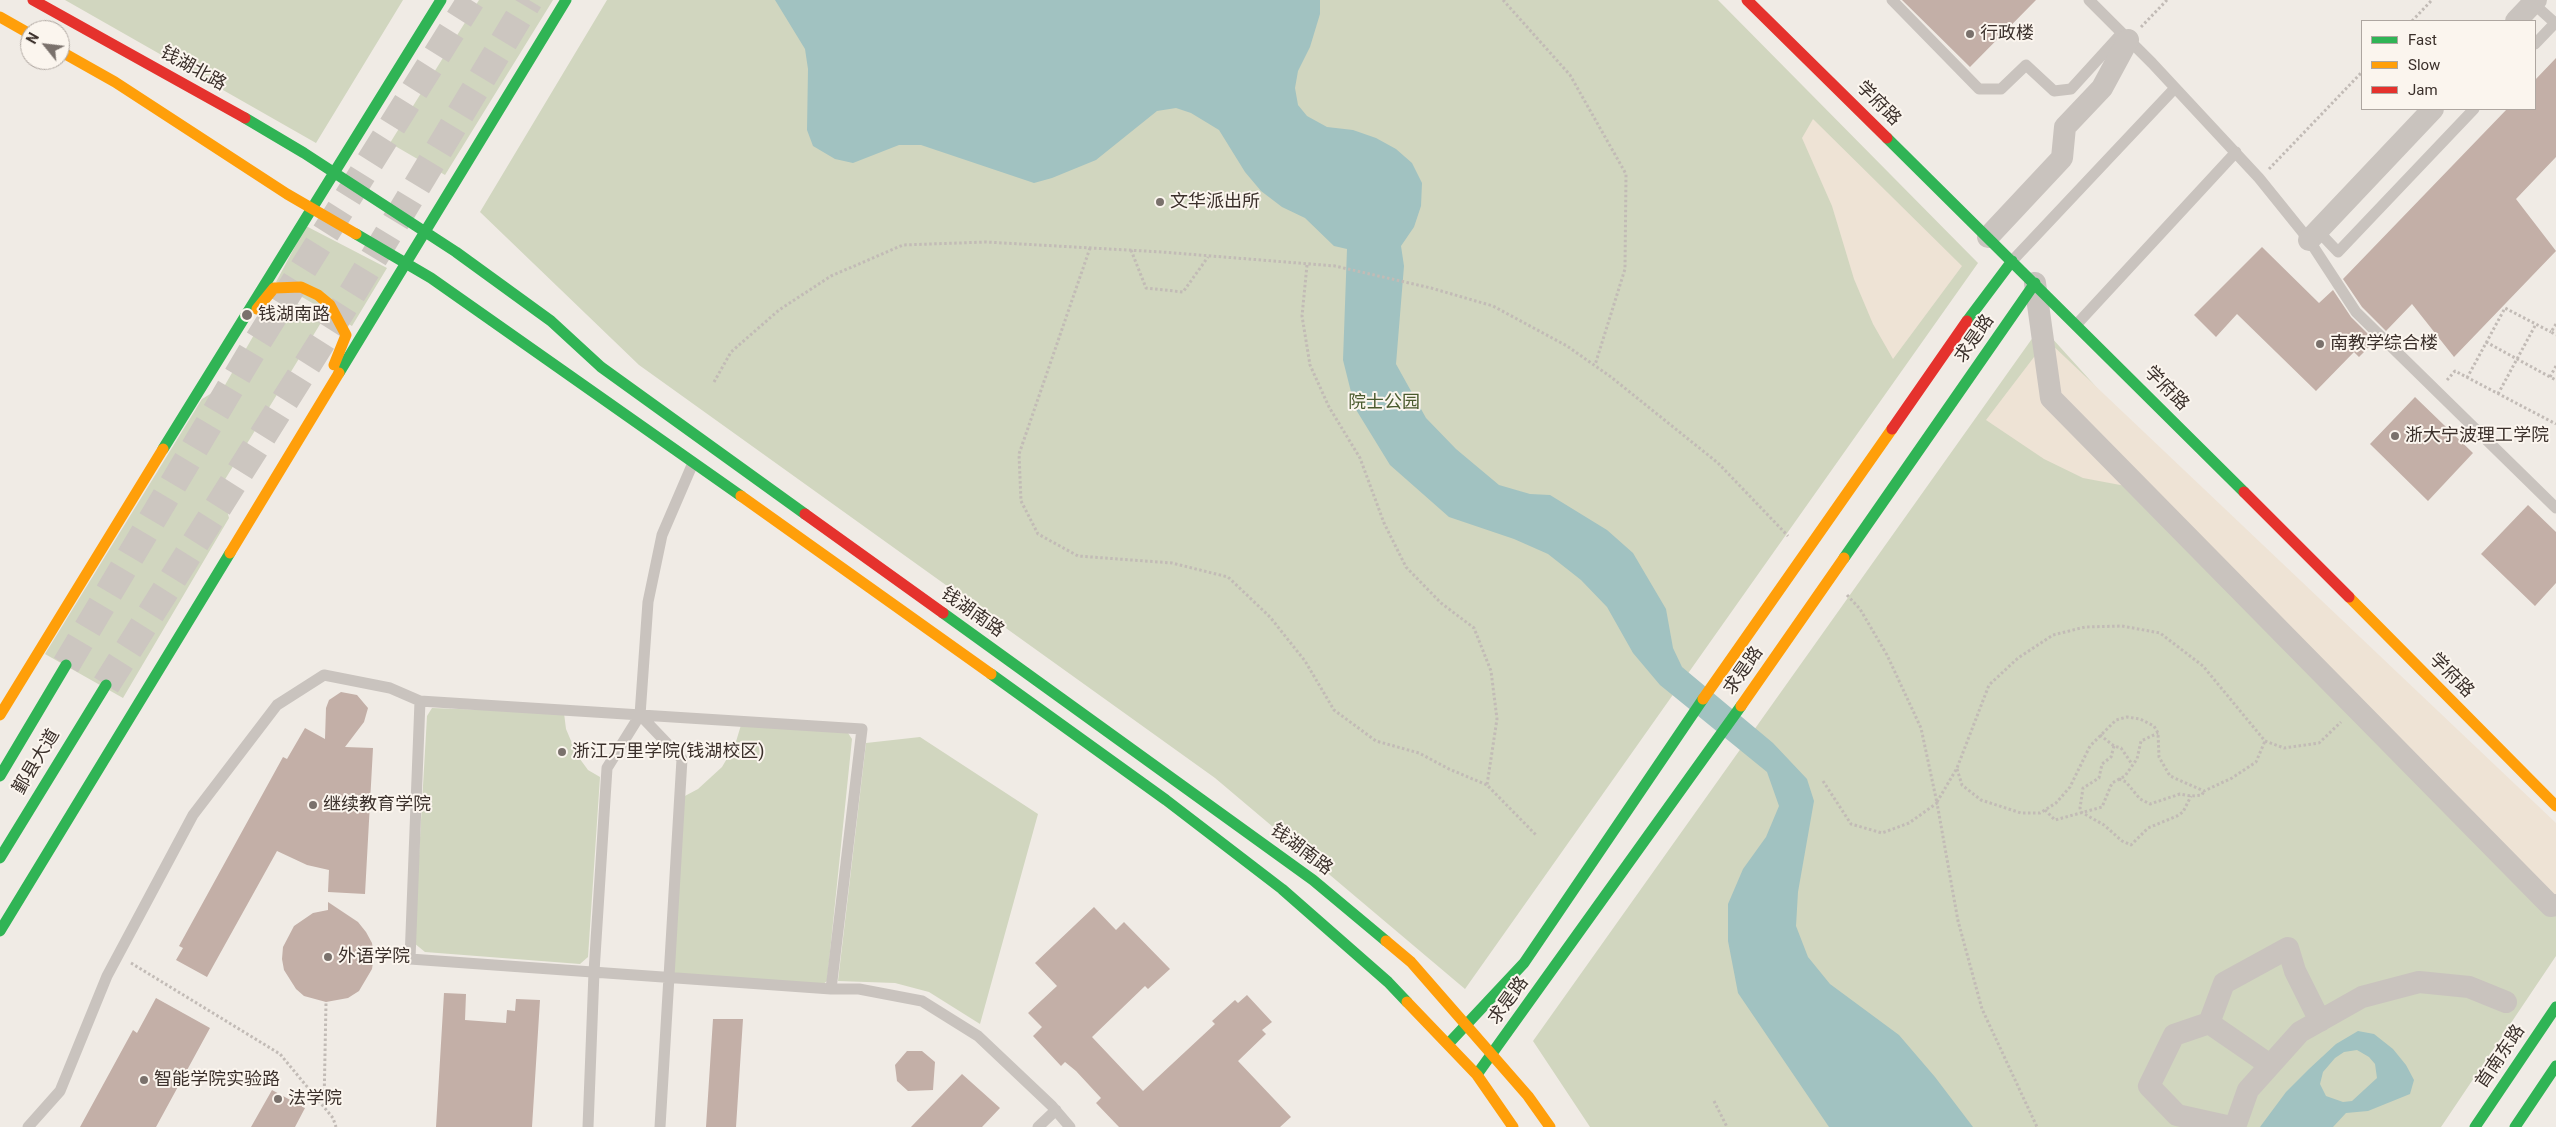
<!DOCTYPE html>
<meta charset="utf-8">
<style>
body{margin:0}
#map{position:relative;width:2556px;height:1127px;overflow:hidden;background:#f0ebe5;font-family:Roboto,sans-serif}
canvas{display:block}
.legend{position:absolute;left:2361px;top:20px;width:175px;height:90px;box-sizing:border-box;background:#fbf5ee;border:1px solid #aea6a0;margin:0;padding:6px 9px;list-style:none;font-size:15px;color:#3b302b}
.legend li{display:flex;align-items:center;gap:10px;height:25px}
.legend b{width:25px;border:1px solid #aea6a0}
.north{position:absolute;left:20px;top:20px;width:50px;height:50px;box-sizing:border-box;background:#fbf5ee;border:1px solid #aea6a0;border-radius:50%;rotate:299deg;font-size:14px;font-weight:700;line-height:20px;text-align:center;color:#3b302b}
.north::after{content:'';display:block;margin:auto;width:18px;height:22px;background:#7a716c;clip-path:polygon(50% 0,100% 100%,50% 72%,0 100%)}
</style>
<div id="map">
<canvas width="2556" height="1127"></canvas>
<ul class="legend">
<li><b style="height:6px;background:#30b455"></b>Fast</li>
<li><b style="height:6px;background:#ff9f0a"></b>Slow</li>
<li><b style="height:6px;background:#e5322d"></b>Jam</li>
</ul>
<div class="north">N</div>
</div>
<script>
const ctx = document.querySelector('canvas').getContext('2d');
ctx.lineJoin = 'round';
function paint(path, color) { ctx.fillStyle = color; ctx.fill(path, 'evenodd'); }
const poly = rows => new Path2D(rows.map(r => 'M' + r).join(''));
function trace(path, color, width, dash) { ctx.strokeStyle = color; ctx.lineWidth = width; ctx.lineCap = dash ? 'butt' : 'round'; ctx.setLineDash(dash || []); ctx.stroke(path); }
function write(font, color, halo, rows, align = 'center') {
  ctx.font = font + ' Roboto,"Noto Sans SC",sans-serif'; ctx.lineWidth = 4; ctx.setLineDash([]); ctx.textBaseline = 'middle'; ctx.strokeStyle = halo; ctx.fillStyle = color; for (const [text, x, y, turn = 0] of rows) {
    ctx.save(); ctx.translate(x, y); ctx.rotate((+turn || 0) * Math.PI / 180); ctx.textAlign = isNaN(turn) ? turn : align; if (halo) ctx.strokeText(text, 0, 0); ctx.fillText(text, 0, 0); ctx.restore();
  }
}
paint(poly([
 [65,0,403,0,316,143],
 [479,0,553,0,445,175,390,143],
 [607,0,1718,0,1978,263,1465,989,1215,778,639,365,480,212],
 [306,226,387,268,352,326,276,282],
 [296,303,314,312,322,321,221,486,229,518,123,698,45,654,202,399,225,385,266,314],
 [2041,326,2556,895,2556,956,2441,1127,1590,1127,1533,1041],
 [432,708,564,713,566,729,577,755,588,770,600,777,588,957,580,964,425,952,414,943,427,716],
 [741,725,848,733,852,739,827,981,821,986,675,975,672,969,683,797,698,789,722,767,735,745],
 [920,737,1038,814,980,1024,929,992,895,983,838,981,866,743]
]), '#d1d6bf');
paint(poly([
 [1813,119,1962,266,1893,359,1873,324,1854,279,1832,206,1802,138],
 [2047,340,2556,823,2556,912,2131,487,2083,478,2044,459,1986,420]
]), '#eee3d5');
paint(poly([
 [775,0,1320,0,1320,14,1310,47,1298,71,1295,88,1298,105,1307,116,1327,127,1353,130,1376,138,1396,149,1412,163,1422,183,1421,206,1414,227,1401,246,1404,266,1396,364,1426,418,1456,449,1499,485,1530,494,1550,495,1607,530,1633,553,1666,609,1673,648,1682,667,1773,743,1807,779,1814,801,1798,892,1796,926,1808,957,1830,984,1899,1035,1935,1077,1973,1127,1829,1127,1738,993,1728,941,1728,904,1743,869,1766,837,1779,806,1767,772,1660,685,1633,653,1607,607,1581,580,1548,554,1514,539,1449,517,1390,465,1355,408,1343,360,1347,249,1334,246,1305,218,1282,207,1261,191,1245,172,1219,130,1191,113,1176,108,1157,111,1096,160,1052,178,1034,183,921,145,899,145,853,163,835,159,813,146,807,130,808,69,805,49],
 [2358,1031,2374,1034,2393,1049,2406,1065,2414,1080,2410,1094,2368,1111,2346,1113,2333,1127,2260,1127,2286,1092,2309,1069,2336,1044],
 [2357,1050,2369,1057,2375,1064,2377,1078,2352,1101,2343,1102,2326,1096,2320,1084,2323,1072,2335,1058,2344,1052]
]), '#a1c2c1');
paint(poly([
 [1902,0,2036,0,1970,67],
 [2556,58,2556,157,2516,199,2556,251,2454,357,2412,304,2386,331,2362,307,2343,279,2507,109,2535,109,2535,80],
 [2262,247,2319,303,2333,290,2351,317,2375,341,2359,357,2354,352,2316,391,2237,314,2216,337,2194,315],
 [2415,397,2473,453,2428,501,2370,444],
 [2528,505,2556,532,2556,583,2535,606,2481,554],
 [341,692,357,695,368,708,364,722,345,747,373,748,365,894,328,892,329,870,307,865,277,851,207,977,176,960,183,948,179,946,283,757,287,759,305,728,325,739,326,708,329,700],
 [328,902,358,922,366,932,372,943,374,956,372,969,359,991,348,998,326,1002,304,996,296,989,284,970,282,959,283,947,294,926,313,913,328,910],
 [1094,907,1116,930,1124,922,1170,969,1148,989,1145,986,1092,1037,1143,1091,1215,1024,1212,1021,1235,1000,1238,1003,1247,995,1272,1022,1262,1030,1266,1034,1238,1061,1291,1117,1280,1127,1119,1127,1096,1103,1101,1098,1076,1071,1065,1062,1061,1066,1033,1036,1042,1027,1028,1013,1057,986,1035,963],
 [444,993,466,994,465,1020,506,1023,507,1010,515,1011,516,999,540,1000,532,1127,436,1127],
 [156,998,210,1028,156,1127,80,1127,133,1030,137,1033],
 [713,1019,743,1019,736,1127,706,1127],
 [907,1051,922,1051,935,1062,933,1090,908,1091,897,1081,895,1065],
 [962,1074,1000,1108,982,1127,911,1127],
 [272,1090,305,1108,295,1127,251,1127]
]), '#c3afa7');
trace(poly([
 [66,665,258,341,471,0],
 [106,685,355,289,529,0]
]), '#ccc6c0', 28, [28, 14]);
trace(poly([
 [1503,0,1570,75,1626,174,1625,269,1595,365],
 [2412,21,2432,0],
 [2141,27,2167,0],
 [2269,169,2362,72],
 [1090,248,1019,454,1021,501,1038,534,1078,556,1172,563,1228,577,1270,617,1305,661,1334,710,1376,741,1419,753,1449,769,1487,785],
 [1131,250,1146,288,1183,292,1208,257],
 [1307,265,1302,316,1310,365,1329,407,1360,458,1384,523,1406,567,1441,603,1474,628,1491,671,1497,719,1487,785,1537,836],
 [2556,324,2551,332,2556,335],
 [2486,342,2550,377],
 [2556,366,2550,377,2556,380],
 [2467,378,2505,308,2551,332],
 [2447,380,2455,371,2556,424],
 [714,382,731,352,779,310,831,276,903,245,986,242,1162,252,1335,266,1431,288,1493,306,1567,346,1611,377,1718,463,1788,536],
 [2498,394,2536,324],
 [1847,595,1860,609,1887,655,1921,728,1937,803],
 [2100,735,2114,746,2121,748,2132,764],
 [2114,746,2111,757,2102,764,2099,778,2083,788,2080,808,2081,812,2104,825,2122,841,2131,845,2148,828,2177,816,2183,812,2191,796],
 [1957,769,1962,785,1981,800,2021,813,2040,813,2056,803,2070,787,2090,746,2116,720,2127,717,2140,719,2154,726,2158,733,2159,757,2170,776,2204,791,2232,778,2256,762,2265,741],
 [2119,779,2126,782,2140,799,2150,804,2180,794,2191,796,2202,795,2204,791],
 [1823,781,1851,824,1882,833,1909,823,1937,803,1958,921,1982,1009,2037,1127],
 [1937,802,1957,768,1989,685,2018,658,2053,635,2085,627,2122,626,2160,633,2203,666,2265,741,2284,748,2319,743,2341,722],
 [2045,810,2055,820,2102,807,2112,783,2125,776,2137,759,2141,741,2158,733],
 [131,963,280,1054,333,1118,336,1127],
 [1714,1101,1727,1127],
 [324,1106,326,1002]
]), '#c2bbb6', 3, [2.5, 2.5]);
trace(poly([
 [1892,0,1979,89,2001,89,2026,65,2054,91,2071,89,2122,33],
 [2089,0,2152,63,2259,178,2309,240,2356,312,2556,508],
 [2531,10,2535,5,2555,23,2535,44],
 [2324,229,2320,233,2338,252,2474,109],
 [2012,261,2175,88],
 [2077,324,2236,152],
 [420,701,410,959,831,989],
 [640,715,648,602,662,535,693,463],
 [28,1127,60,1091,107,976,193,815,277,705,324,675,390,688,420,701,862,729,831,989,859,989,922,1001,978,1036,1052,1106,1070,1127],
 [588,1127,594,972,607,768,640,715,682,759,660,1127],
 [1038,1127,1056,1110]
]), '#c9c3be', 11);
trace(poly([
 [2516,21,2536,0],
 [1988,237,2062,158,2065,127,2102,88,2128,40],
 [2309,240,2433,109],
 [2035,283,2051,398,2551,906,2556,905],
 [2209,1023,2270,1065],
 [2231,1127,2177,1115,2149,1086,2174,1035,2209,1023,2224,983,2288,948,2295,971,2320,1021],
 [2235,1127,2248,1090,2300,1032,2362,997,2419,982,2469,987,2506,1002]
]), '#c9c3be', 22);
trace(poly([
 [245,118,304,153,456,252,551,321,601,367,805,514],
 [1887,138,2244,492],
 [356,234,431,278,741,496],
 [1967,321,2012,261],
 [339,373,566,0],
 [163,449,441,0],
 [1844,558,2035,283],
 [943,613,1313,880,1386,941],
 [991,674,1166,800,1282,889,1388,982,1407,1002],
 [0,776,66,665],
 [0,858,106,685],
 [0,931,230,553],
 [1450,1042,1524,963,1703,699],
 [1478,1073,1741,706],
 [2475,1127,2556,1007],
 [2515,1127,2556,1066]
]), '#30b455', 11);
trace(poly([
 [0,17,30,34],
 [60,51,115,82,287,194,356,234],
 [257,309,274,288,301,287,318,295,330,305,346,335,334,365],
 [741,496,991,674],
 [230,553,339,373],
 [2349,597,2556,806],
 [1703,699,1892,429],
 [1741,706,1844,558],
 [0,715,163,449],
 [1386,941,1411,962,1528,1096,1550,1127],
 [1407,1002,1477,1075,1513,1127]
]), '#ff9f0a', 11);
trace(poly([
 [33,0,245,118],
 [1747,0,1887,138],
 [1892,429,1967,321],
 [2244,492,2349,597],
 [805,514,943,613]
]), '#e5322d', 11);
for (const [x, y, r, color] of [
 [1970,34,5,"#7a716c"],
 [1160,202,5,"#7a716c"],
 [247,315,6,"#7a716c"],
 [2320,344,5,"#7a716c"],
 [2395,436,5,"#7a716c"],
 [562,752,5,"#7a716c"],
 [313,805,5,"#7a716c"],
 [328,957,5,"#7a716c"],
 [144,1080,5,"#7a716c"],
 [278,1099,5,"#7a716c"]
]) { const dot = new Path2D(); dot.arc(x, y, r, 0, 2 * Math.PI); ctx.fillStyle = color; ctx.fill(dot); trace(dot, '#fbf5ee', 2); }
write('18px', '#3b302b', '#fbf5ee', [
 ["行政楼",1980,34],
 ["文华派出所",1170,202],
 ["钱湖南路",258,315],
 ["南教学综合楼",2330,344],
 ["浙大宁波理工学院",2405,436],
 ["浙江万里学院(钱湖校区)",572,752],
 ["继续教育学院",323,805],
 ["外语学院",338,957],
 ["智能学院实验路",154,1080],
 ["法学院",288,1099]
], 'left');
write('18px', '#3b302b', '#fbf5ee', [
 ["钱湖北路",193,69,29],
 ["学府路",1878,104,45],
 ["求是路",1975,339,-55],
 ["学府路",2166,389,45],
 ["钱湖南路",972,613,35],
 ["求是路",1744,671,-55],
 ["学府路",2451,676,45],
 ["鄞县大道",37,762,-59],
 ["钱湖南路",1301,850,37],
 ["求是路",1509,1001,-54],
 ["首南东路",2501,1057,-56]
]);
write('18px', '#4a5a2e', '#fbf5ee', [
 ["院士公园",1384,403]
]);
</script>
